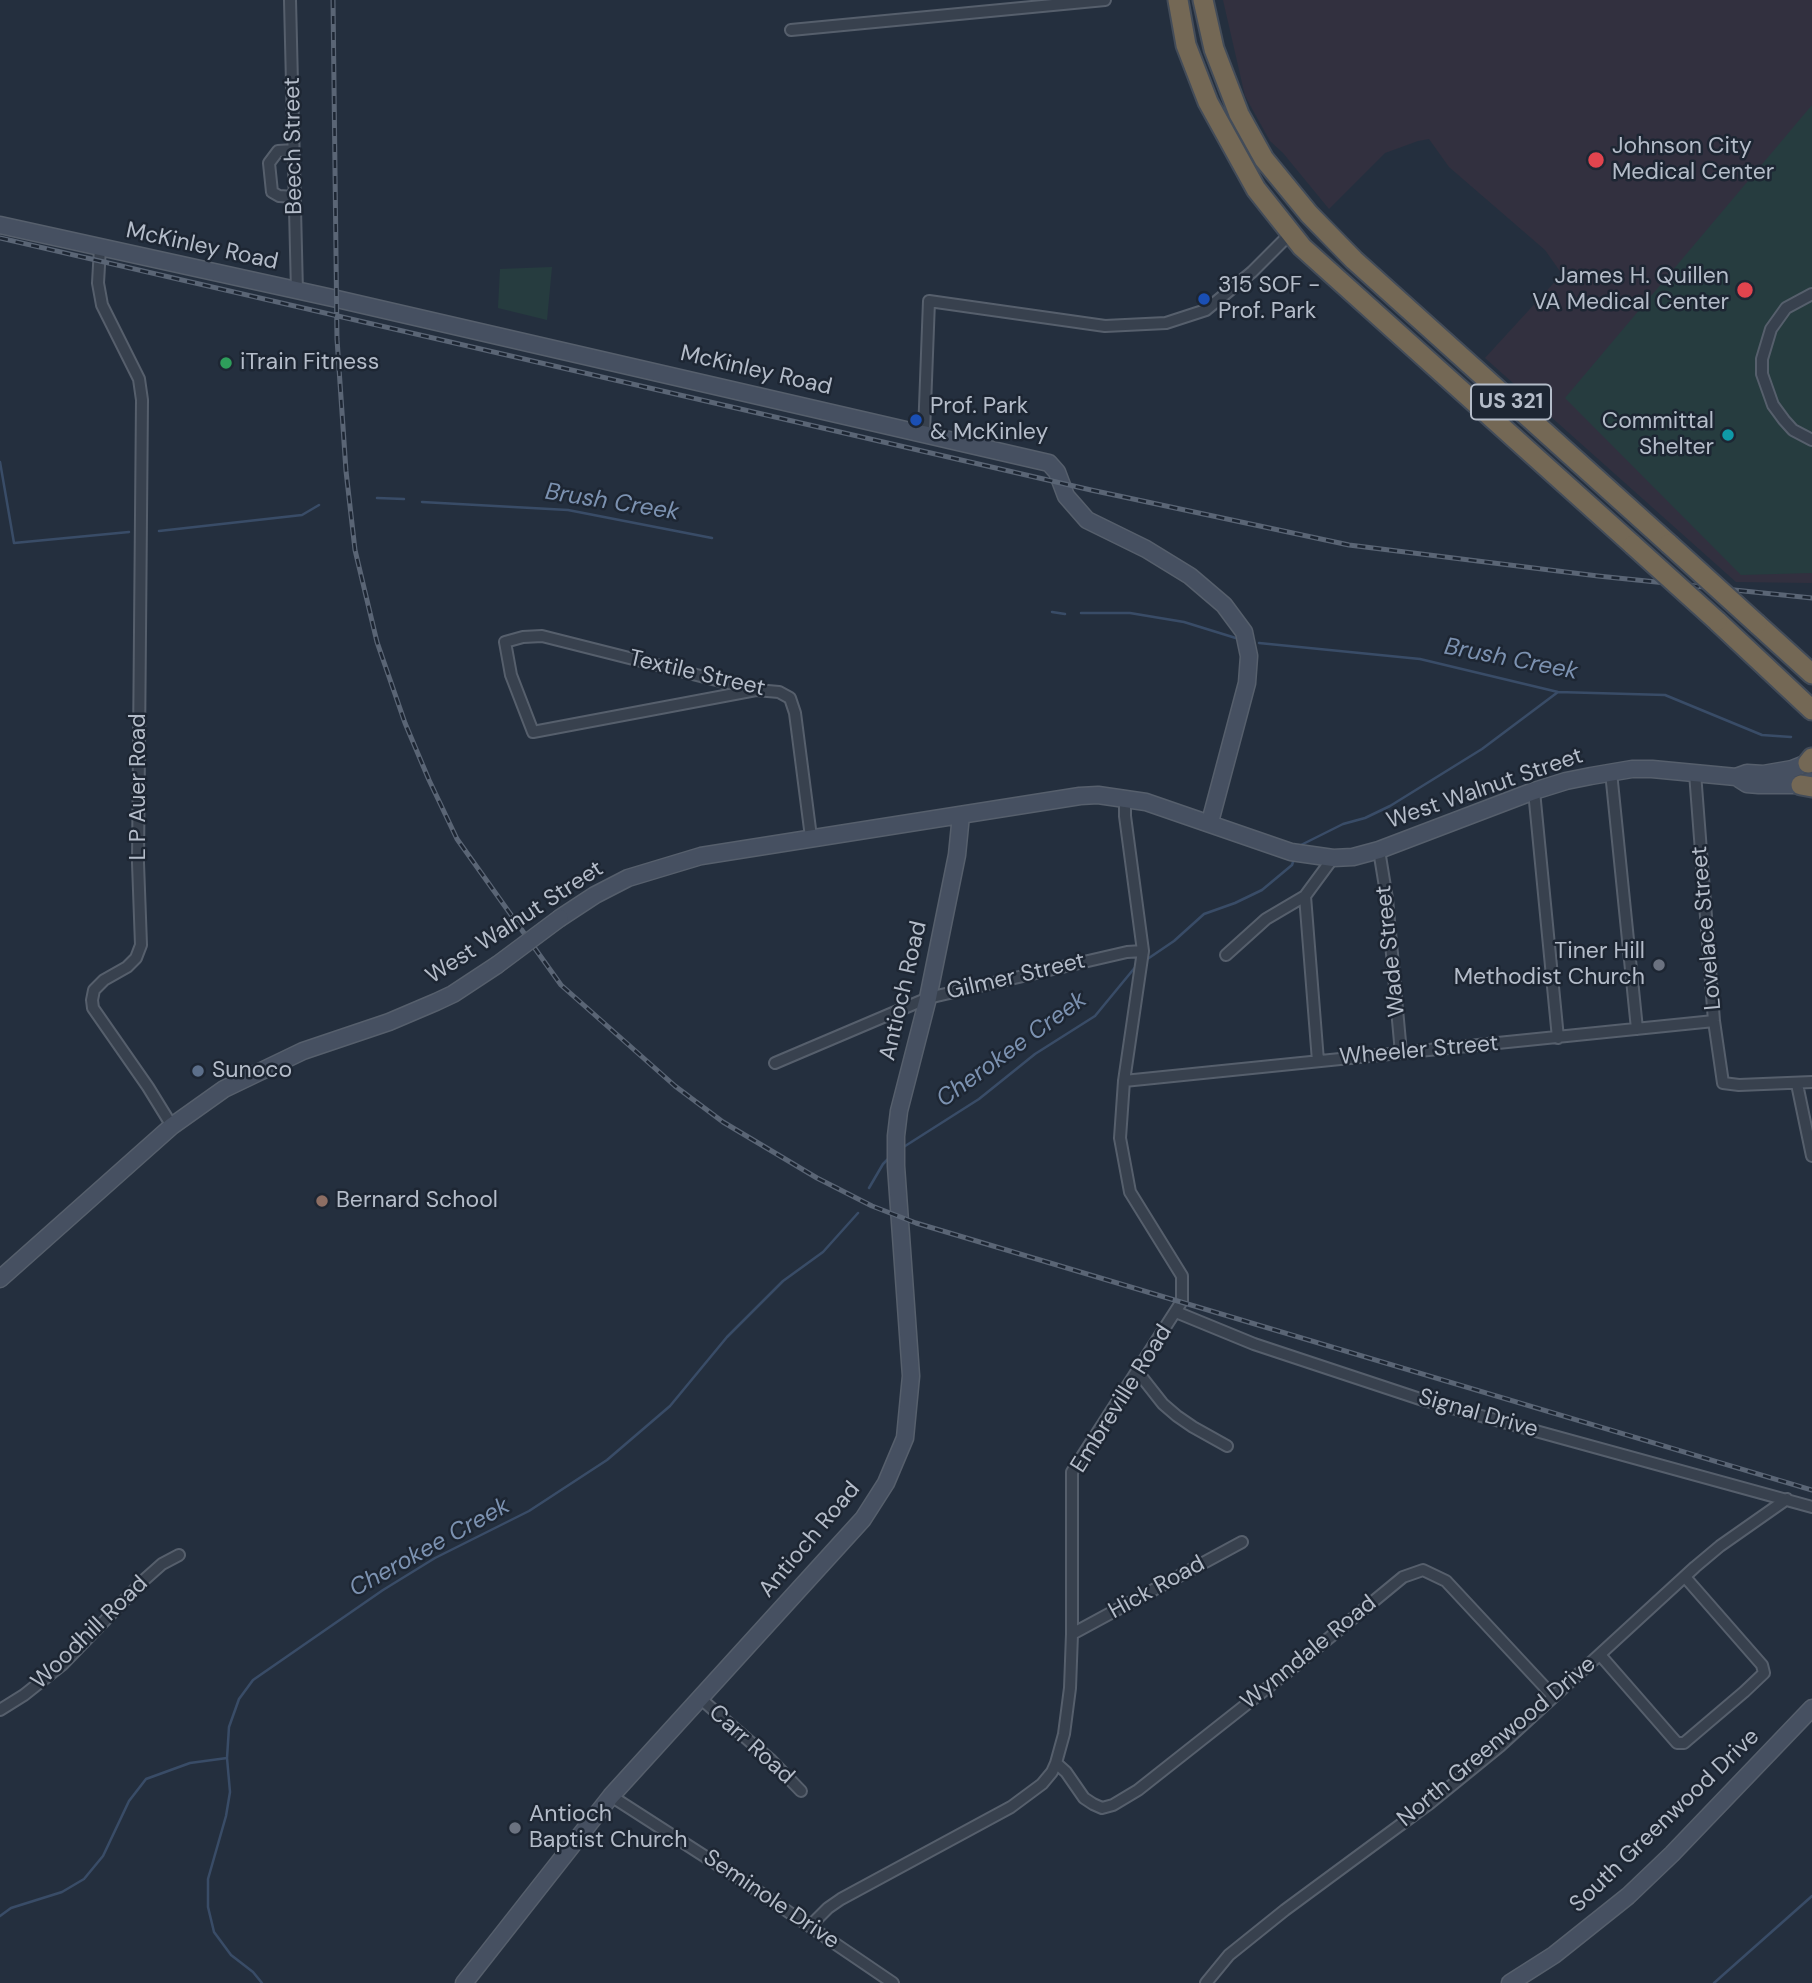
<!DOCTYPE html>
<style>
body{margin:0}
canvas{display:block;background:#242f3e}
</style>
<canvas width="1812" height="1983"></canvas>
<script>
const ctx = document.querySelector('canvas').getContext('2d');
ctx.lineJoin = 'round';
function paint(path, color) { ctx.fillStyle = color; ctx.fill(path, 'evenodd'); }
const poly = rows => new Path2D(rows.map(r => 'M' + r).join(''));
function trace(path, color, width, dash) { ctx.strokeStyle = color; ctx.lineWidth = width; ctx.lineCap = dash ? 'butt' : 'round'; ctx.setLineDash(dash || []); ctx.stroke(path); }
function write(font, color, halo, rows, align = 'center') {
  ctx.font = font + ' "DM Sans",sans-serif'; ctx.lineWidth = 5; ctx.setLineDash([]); ctx.textBaseline = 'middle'; ctx.strokeStyle = halo; ctx.fillStyle = color; for (const [text, x, y, turn = 0] of rows) {
    ctx.save(); ctx.translate(x, y); ctx.rotate((+turn || 0) * Math.PI / 180); ctx.textAlign = isNaN(turn) ? turn : align; if (halo) ctx.strokeText(text, 0, 0); ctx.fillText(text, 0, 0); ctx.restore();
  }
}
paint(poly([
 [1223,0,1812,0,1812,583,1736,582,1485,358,1562,274,1545,250,1449,167,1429,139,1418,141,1385,153,1329,209,1283,153,1270,141,1245,96]
]), '#32303f');
paint(poly([
 [1812,105,1812,573,1741,575,1565,398],
 [552,267,547,320,498,308,500,269]
]), '#263c3f');
trace(poly([
 [0,462,14,543,129,532],
 [377,498,404,499],
 [422,502,568,510,712,538],
 [159,531,302,515,319,505],
 [1052,612,1065,614],
 [1081,613,1130,613,1184,622,1239,639],
 [1259,643,1420,659,1558,692,1665,695,1762,735,1791,737],
 [1299,846,1343,824,1365,818,1390,806,1482,749,1558,692],
 [1146,960,1174,941,1204,914,1235,903,1262,890,1292,865,1294,859],
 [902,1148,979,1099,1035,1054,1095,1016,1137,965],
 [869,1188,883,1164,888,1159],
 [0,1916,11,1908,62,1892,84,1879,103,1856,129,1801,146,1779,190,1763,227,1758],
 [262,1983,253,1972,231,1955,214,1932,208,1907,208,1879,226,1816,230,1792,227,1758,229,1727,239,1699,253,1680,383,1590,435,1558,529,1511,607,1460,670,1406,727,1337,783,1281,823,1252,858,1213],
 [1714,1983,1812,1896]
]), '#394c67', 2.5);
const street = poly([
 [290,0,297,292],
 [791,30,1105,0],
 [294,150,278,151,269,163,272,192,279,196,295,197],
 [100,248,98,283,102,305,139,379,142,400,138,863,141,945,136,958,127,967,104,980,94,990,92,1000,93,1008,148,1087,172,1126],
 [1812,294,1786,308,1771,329,1762,359,1762,374,1773,405,1784,420,1793,430,1812,440],
 [924,433,929,301,1105,326,1166,323,1206,310,1252,272,1291,233],
 [756,690,533,732,511,675,505,642,523,637,542,636,756,690,779,692,790,698,795,713,811,837],
 [1611,772,1637,1029],
 [1695,773,1714,1021,1723,1083,1739,1085,1812,1082],
 [1534,791,1558,1038],
 [1379,850,1387,899,1401,1053],
 [1305,896,1318,1061],
 [1226,955,1266,919,1305,896,1333,858],
 [775,1063,928,998,1127,952,1143,951],
 [1124,1081,1714,1021],
 [1797,1084,1812,1156],
 [1176,1312,1254,1344,1423,1400,1812,1507],
 [1137,1371,1163,1404,1177,1416,1193,1427,1227,1446],
 [1072,1634,1242,1542],
 [1601,1656,1677,1743,1684,1743,1744,1692,1764,1673,1762,1665,1685,1577],
 [701,1699,771,1760,801,1791],
 [0,1710,24,1695,63,1664,144,1580,162,1564,179,1555],
 [1056,1763,1066,1772,1084,1798,1093,1804,1102,1808,1113,1805,1138,1790,1295,1666,1403,1577,1423,1570,1446,1581,1553,1696],
 [611,1796,740,1879,893,1983],
 [810,1926,828,1908,841,1899,1011,1807,1042,1784,1052,1772,1056,1763,1064,1734,1070,1688,1072,1634,1072,1472,1182,1301,1182,1276,1130,1192,1120,1138,1124,1081,1143,951,1125,816,1125,798],
 [1206,1983,1229,1955,1285,1910,1430,1803,1500,1746,1695,1567,1720,1546,1787,1499]
]);
const secondary = poly([
 [0,225,337,299,1049,463,1057,472,1066,496,1087,520,1146,549,1190,576,1224,605,1244,632,1249,656,1247,683,1210,822],
 [1736,777,1747,784,1759,785,1801,785,1810,781],
 [560,918,595,895,628,878,701,856,1080,796,1098,795,1146,802,1291,852,1333,858,1353,857,1379,850,1534,791,1566,781,1591,776,1632,769,1652,769,1736,777,1747,773,1763,774,1792,769,1812,761],
 [0,1279,172,1126,224,1089,303,1051,389,1022,436,1002,453,994,497,965],
 [464,1983,611,1796,863,1519,886,1483,905,1438,911,1376,896,1166,896,1136,899,1111,928,998,957,855,961,815],
 [1510,1983,1554,1955,1628,1896,1672,1854,1812,1708]
]);
const highway = poly([
 [1178,0,1186,45,1208,102,1256,189,1302,247,1633,545],
 [1203,0,1214,49,1239,114,1264,159,1309,214,1354,260,1669,544],
 [1717,621,1812,710],
 [1757,624,1812,674],
 [1808,763,1812,758],
 [1801,785,1812,787]
]);
trace(street, '#565f6c', 14);
trace(secondary, '#565f6c', 19);
trace(highway, '#434c59', 23);
trace(street, '#38414e', 10);
trace(secondary, '#465061', 16);
trace(highway, '#746855', 19);
const rail = poly([
 [333,0,337,339,346,471,355,550,377,642,405,723,429,780,457,839,561,985,675,1086,723,1122,817,1178,872,1206,916,1223,1812,1490],
 [0,238,1091,490,1349,545,1598,576,1812,598]
]);
trace(rail, '#5a6575', 5);
trace(rail, '#1d2633', 2.5, [8]);
const secondaryBridge = poly([
 [497,965,560,918]
]);
const highwayBridge = poly([
 [1669,544,1757,624],
 [1633,545,1717,621]
]);
trace(secondaryBridge, '#565f6c', 19, []);
trace(highwayBridge, '#434c59', 23, []);
trace(secondaryBridge, '#465061', 16);
trace(highwayBridge, '#746855', 19);
for (const [x, y, r, color] of [
 [1596,160,9,"#e0444e"],
 [1745,290,9,"#e0444e"],
 [1204,299,7,"#1a4fb4"],
 [226,363,7,"#2e9e5b"],
 [916,420,7,"#1a4fb4"],
 [1728,435,7,"#0f9aa8"],
 [1659,965,7,"#6b7280"],
 [198,1071,7,"#5c6f8a"],
 [322,1201,7,"#8d6e63"],
 [515,1828,7,"#6b7280"]
]) { const dot = new Path2D(); dot.arc(x, y, r, 0, 2 * Math.PI); ctx.fillStyle = color; ctx.fill(dot); trace(dot, '#1d2633', 2.5); }
for (const [x, y, w] of [
 [1511,402,80]
]) { const box = new Path2D(); box.roundRect(x - w / 2, y - 17.5, w, 35, 5); ctx.fillStyle = '#1d2633'; ctx.fill(box); trace(box, '#b4bcc9', 2); }
write('bold 21px', '#b4bcc9', null, [
 ["US 321",1511,402]
]);
write('23px', '#b4bcc9', '#1d2633', [
 ["Beech Street",294,146,-91],
 ["McKinley Road",202,247,12],
 ["McKinley Road",756,371,13],
 ["Textile Street",697,674,13],
 ["L P Auer Road",139,787,-90],
 ["West Walnut Street",1485,789,-19],
 ["West Walnut Street",515,923,-33],
 ["Lovelace Street",1707,928,-95],
 ["Wade Street",1391,951,-96],
 ["Gilmer Street",1016,977,-13],
 ["Antioch Road",904,991,-77],
 ["Wheeler Street",1419,1051,-5],
 ["Embreville Road",1122,1399,-58],
 ["Signal Drive",1478,1414,16],
 ["Antioch Road",810,1540,-50],
 ["Hick Road",1157,1588,-29],
 ["Woodhill Road",90,1633,-44],
 ["Wynndale Road",1309,1653,-39],
 ["North Greenwood Drive",1497,1742,-40],
 ["Carr Road",751,1745,42],
 ["South Greenwood Drive",1665,1821,-44],
 ["Seminole Drive",771,1900,34]
]);
write('23px', '#b4bcc9', '#1d2633', [
 ["Johnson City",1612,147],
 ["Medical Center",1612,173],
 ["James H. Quillen",1729,277,"right"],
 ["VA Medical Center",1729,303,"right"],
 ["315 SOF -",1218,286],
 ["Prof. Park",1218,312],
 ["iTrain Fitness",240,363],
 ["Prof. Park",930,407],
 ["& McKinley",930,433],
 ["Committal",1714,422,"right"],
 ["Shelter",1714,448,"right"],
 ["Tiner Hill",1645,952,"right"],
 ["Methodist Church",1645,978,"right"],
 ["Sunoco",212,1071],
 ["Bernard School",336,1201],
 ["Antioch",529,1815],
 ["Baptist Church",529,1841]
], 'left');
write('italic 24px', '#7c92b1', '#1d2633', [
 ["Brush Creek",612,503,9],
 ["Brush Creek",1511,660,11],
 ["Cherokee Creek",1012,1050,-36],
 ["Cherokee Creek",430,1548,-29]
]);
</script>
